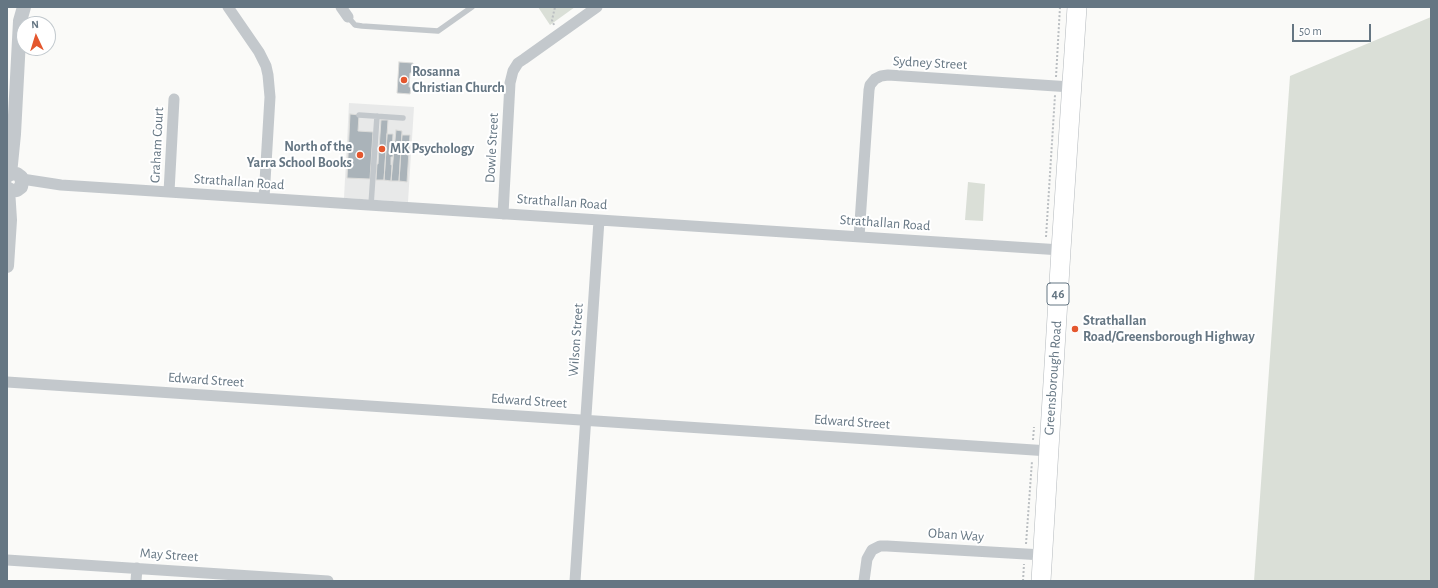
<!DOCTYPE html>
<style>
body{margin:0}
#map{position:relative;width:1438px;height:588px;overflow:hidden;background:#fafaf8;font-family:"Alegreya Sans",sans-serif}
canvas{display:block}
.frame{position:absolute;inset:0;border:8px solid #657683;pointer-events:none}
.north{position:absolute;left:16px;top:16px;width:40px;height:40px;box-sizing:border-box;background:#fff;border:1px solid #c1c8cd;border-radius:50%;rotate:356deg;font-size:11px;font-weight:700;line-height:16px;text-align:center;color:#657683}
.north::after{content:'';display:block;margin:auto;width:14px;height:18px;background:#e4572e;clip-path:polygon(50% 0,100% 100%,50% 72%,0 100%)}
.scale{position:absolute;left:1292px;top:24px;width:79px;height:18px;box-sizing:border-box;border:2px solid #657683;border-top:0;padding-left:5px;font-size:12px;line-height:14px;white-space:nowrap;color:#657683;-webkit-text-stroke:3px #fff;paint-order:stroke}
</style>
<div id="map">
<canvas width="1438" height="588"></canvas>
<div class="frame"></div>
<div class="north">N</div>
<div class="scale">50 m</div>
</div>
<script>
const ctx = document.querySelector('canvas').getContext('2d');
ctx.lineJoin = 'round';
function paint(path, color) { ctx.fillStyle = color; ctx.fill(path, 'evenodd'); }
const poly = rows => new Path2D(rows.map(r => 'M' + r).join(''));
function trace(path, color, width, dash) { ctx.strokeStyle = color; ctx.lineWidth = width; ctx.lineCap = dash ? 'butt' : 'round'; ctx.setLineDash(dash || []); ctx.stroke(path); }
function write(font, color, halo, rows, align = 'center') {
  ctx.font = font + ' "Alegreya Sans",sans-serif'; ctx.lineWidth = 4; ctx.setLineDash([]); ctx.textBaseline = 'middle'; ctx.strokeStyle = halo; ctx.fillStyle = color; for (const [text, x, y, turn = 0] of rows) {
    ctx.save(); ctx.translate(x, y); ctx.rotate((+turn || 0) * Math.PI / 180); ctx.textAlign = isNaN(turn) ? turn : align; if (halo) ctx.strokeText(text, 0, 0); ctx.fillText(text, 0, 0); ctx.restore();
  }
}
paint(poly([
 [349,103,414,107,408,202,344,198]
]), '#e8e9e9');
paint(poly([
 [538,7,575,7,550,25],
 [1431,17,1431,581,1254,581,1290,76],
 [968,182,985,184,983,221,965,220]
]), '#dadfd7');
const building = poly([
 [399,62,413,63,413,73,410,73,409,87,411,87,410,94,397,93,399,62],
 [350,114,359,115,358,131,373,132,370,179,347,178,350,114],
 [381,120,388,120,384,180,376,180,377,164,378,164,381,120],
 [396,130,402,131,399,181,391,181,396,130],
 [387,134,393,134,392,153,393,153,393,157,391,157,391,165,392,165,391,181,384,180,387,134],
 [402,135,410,135,407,182,399,181,402,135]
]);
paint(building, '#aab3b9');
trace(building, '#dcdcda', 1);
const trunk = poly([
 [1041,581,1061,250,1077,7]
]);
trace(trunk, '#b4b9bd', 20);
trace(poly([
 [554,25,552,20,555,7],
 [1056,77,1060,7],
 [1046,237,1055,95],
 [1033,440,1034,427],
 [1026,544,1032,461],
 [1023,581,1024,564]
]), '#bbbfc2', 2, [2, 2]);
trace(poly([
 [348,17,355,25,362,26,438,31,472,7],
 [359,115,403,118],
 [371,205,377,116]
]), '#c3c8cc', 5.5);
trace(poly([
 [228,7,259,52,266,66,268,75,270,97,264,198],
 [341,7,348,17],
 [22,179,61,185,1061,250],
 [169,192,174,99],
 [503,214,510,83,513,71,518,63,524,59,597,7],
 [859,237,869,90,870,85,875,79,881,76,888,75,1071,87],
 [7,382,1049,451],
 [7,560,328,581],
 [136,581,137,568],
 [575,581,599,220],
 [864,581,867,559,872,550,880,546,887,546,1043,555]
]), '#c3c8cc', 11);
trace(poly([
 [10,174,14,134,20,21,24,7],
 [7,176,12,173,17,174,21,177,22,182,21,187,17,190,12,191,7,188],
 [7,266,10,220,8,189]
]), '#c3c8cc', 14);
trace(trunk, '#fff', 19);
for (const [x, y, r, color] of [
 [404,80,4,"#e4572e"],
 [382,149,4,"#e4572e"],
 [360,155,4,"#e4572e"],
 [1075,329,4,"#e4572e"]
]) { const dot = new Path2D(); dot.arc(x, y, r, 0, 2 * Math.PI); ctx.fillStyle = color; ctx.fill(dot); trace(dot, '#fff', 1.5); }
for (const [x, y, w] of [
 [1058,294,22]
]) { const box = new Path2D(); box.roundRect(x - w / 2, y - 11, w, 22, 3); ctx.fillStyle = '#fff'; ctx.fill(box); trace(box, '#657683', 1); }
write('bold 13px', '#657683', null, [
 ["46",1058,294]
]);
write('14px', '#657683', '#fff', [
 ["Sydney Street",930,63,3],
 ["Graham Court",157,145,-87],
 ["Dowle Street",492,148,-87],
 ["Strathallan Road",239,182,4],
 ["Strathallan Road",562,202,4],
 ["Strathallan Road",885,223,4],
 ["Wilson Street",576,340,-86],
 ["Greensborough Road",1053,378,-86],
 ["Edward Street",206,380,4],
 ["Edward Street",529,401,4],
 ["Edward Street",852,422,4],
 ["Oban Way",956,535,4],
 ["May Street",169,555,4]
]);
write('bold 14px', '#657683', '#fff', [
 ["Rosanna",412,72],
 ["Christian Church",412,88],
 ["North of the",352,147,"right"],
 ["Yarra School Books",352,163,"right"],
 ["MK Psychology",390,149],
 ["Strathallan",1083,321],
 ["Road/Greensborough Highway",1083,337]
], 'left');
</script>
